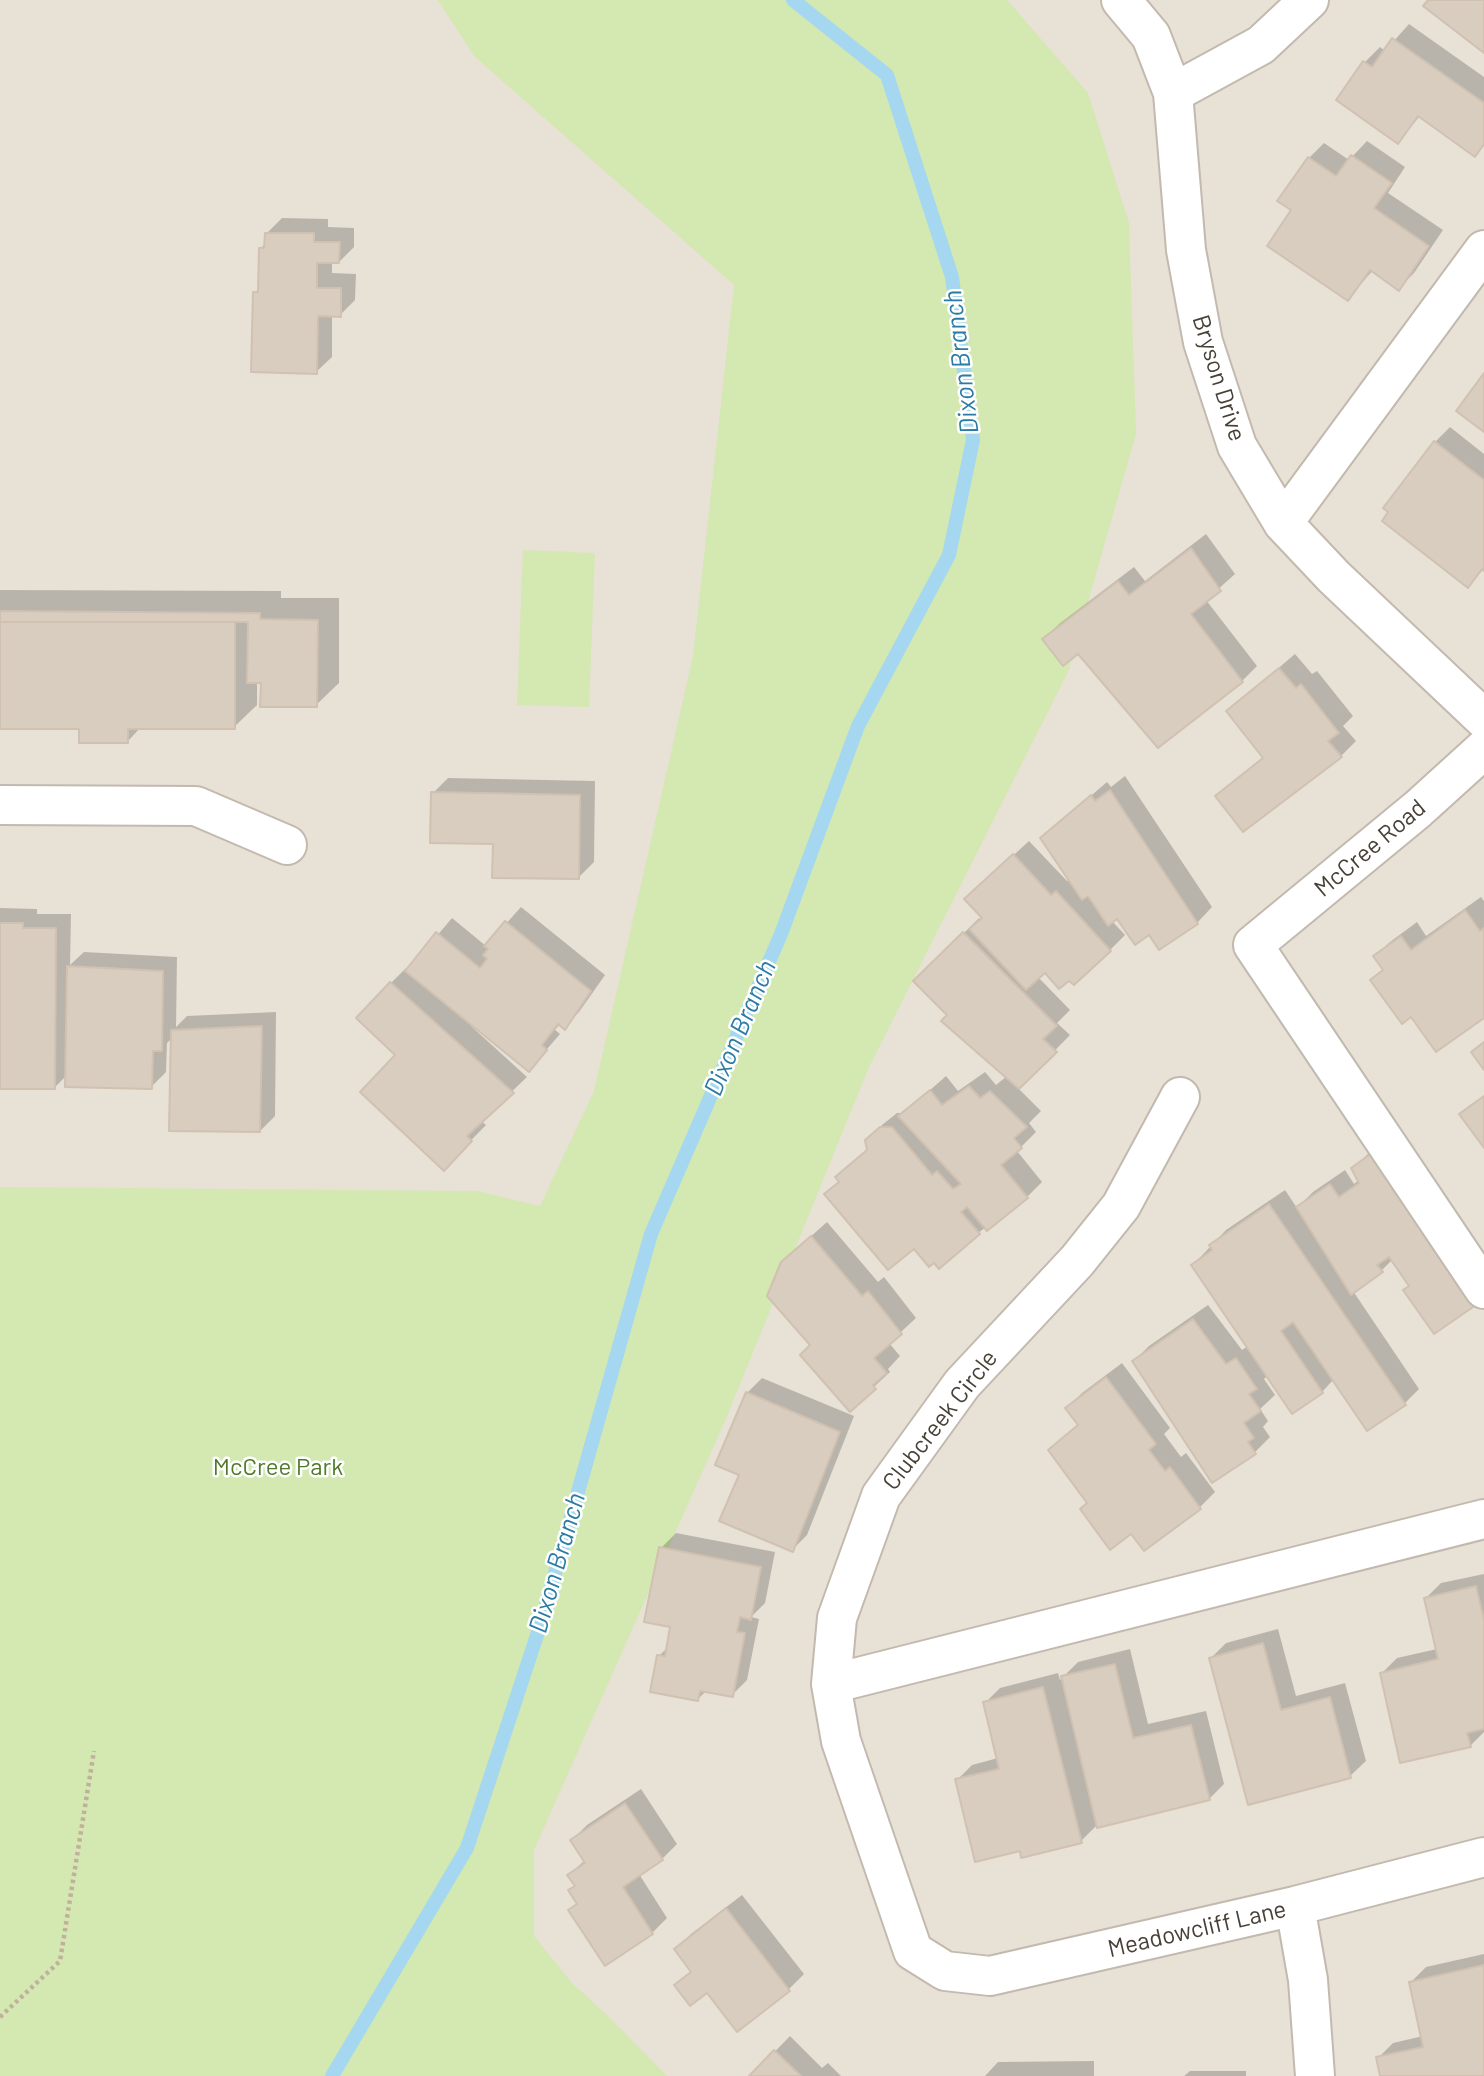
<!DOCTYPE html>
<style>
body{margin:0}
canvas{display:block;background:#f4efe8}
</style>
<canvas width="1484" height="2076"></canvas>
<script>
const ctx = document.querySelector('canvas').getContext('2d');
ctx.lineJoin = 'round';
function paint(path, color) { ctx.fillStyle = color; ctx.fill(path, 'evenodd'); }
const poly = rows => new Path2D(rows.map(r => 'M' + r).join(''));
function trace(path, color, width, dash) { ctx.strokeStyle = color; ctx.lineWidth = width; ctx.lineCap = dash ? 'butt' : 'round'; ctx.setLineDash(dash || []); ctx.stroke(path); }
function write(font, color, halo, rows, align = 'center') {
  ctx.font = font + ' Barlow,sans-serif'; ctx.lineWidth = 5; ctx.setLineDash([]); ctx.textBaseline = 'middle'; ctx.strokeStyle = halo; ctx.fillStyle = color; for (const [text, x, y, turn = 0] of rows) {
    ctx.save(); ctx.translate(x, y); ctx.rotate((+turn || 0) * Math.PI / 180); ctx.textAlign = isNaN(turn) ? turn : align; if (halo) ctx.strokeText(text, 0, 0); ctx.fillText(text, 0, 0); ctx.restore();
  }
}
paint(poly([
 [0,0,1484,0,1484,2076,0,2076]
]), '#e8e1d6');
paint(poly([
 [438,0,1007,0,1088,93,1129,223,1136,434,1068,672,869,1067,725,1421,534,1850,534,1936,572,1983,609,2017,667,2076,0,2076,0,1187,477,1191,540,1206,594,1091,693,656,734,285,474,56],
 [523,550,595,553,589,707,517,705]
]), '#d4e8b1');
paint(poly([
 [1409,24,1484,77,1484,146,1475,155,1420,116,1398,142,1338,100,1365,62,1380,47,1385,51],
 [1367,141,1405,167,1388,193,1443,230,1414,273,1399,288,1373,270,1348,299,1294,209,1309,158,1324,143,1349,160],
 [282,218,328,219,328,227,354,228,354,247,339,262,332,261,332,273,356,274,355,300,340,315,332,315,332,357,316,372,254,293,260,288,261,248,266,243,267,233],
 [1450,427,1484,454,1484,569,1468,585,1435,442],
 [1206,534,1235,574,1206,600,1257,666,1242,681,1079,652,1044,639,1059,624,1134,567,1145,581],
 [0,590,281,591,281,598,339,598,339,683,316,705,263,681,257,681,257,705,234,727,141,727,128,741,81,727,0,727],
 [1295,654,1312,674,1317,671,1353,716,1343,726,1356,741,1341,756,1217,796,1264,756,1228,711],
 [1125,776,1212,907,1197,923,1149,933,1118,917,1112,921,1125,935,1110,950,1045,970,1038,977,1070,1010,1057,1023,1070,1035,1018,1088,1041,1111,1029,1123,1036,1132,1017,1151,1042,1182,1027,1197,978,1233,914,1246,826,1194,840,1180,837,1177,869,1148,867,1140,882,1125,897,1113,904,1113,946,1076,958,1091,985,1072,996,1085,1007,1076,916,981,979,918,981,920,984,917,982,884,1029,841,1067,881,1069,880,1042,838,1107,782,1111,787],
 [448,778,595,781,594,862,578,878,433,793],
 [1481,897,1484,901,1484,1016,1412,1014,1373,980,1384,968,1375,956,1390,942,1417,922,1426,936],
 [521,907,605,975,579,1012,564,1027,560,1024,555,1030,560,1034,529,1070,473,1024,471,1026,527,1077,481,1121,486,1125,444,1168,397,1054,391,983,406,968,408,970,452,918,486,946],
 [0,908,37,909,37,914,71,914,70,965,84,952,177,957,176,1027,187,1016,276,1012,275,1116,260,1131,172,1038,167,1043,166,1072,151,1087,67,1075,54,1088,0,1087],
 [1389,1138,1411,1285,1393,1259,1381,1271,1353,1291,1419,1389,1404,1404,1334,1379,1322,1392,1293,1412,1268,1375,1264,1379,1275,1395,1260,1409,1268,1421,1263,1427,1270,1437,1255,1452,1134,1361,1149,1346,1208,1305,1242,1350,1248,1346,1193,1265,1226,1230,1285,1190,1297,1208,1313,1192,1345,1170,1354,1184,1359,1180,1353,1168,1369,1153],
 [827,1222,878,1282,884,1277,916,1318,889,1343,900,1356,888,1369,890,1372,850,1409,812,1345,799,1247],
 [1122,1363,1170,1428,1164,1434,1181,1457,1186,1453,1215,1492,1200,1507,1132,1532,1089,1503,1050,1451,1079,1424,1067,1408,1082,1393],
 [762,1378,854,1416,807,1535,792,1550,741,1474,747,1393],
 [676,1533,775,1552,765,1603,751,1617,759,1619,747,1680,732,1695,707,1690,698,1699,659,1656,668,1647,672,1626,661,1548],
 [1484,1574,1484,1732,1470,1746,1382,1673,1397,1658,1437,1649,1426,1598,1441,1583],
 [1278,1629,1296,1696,1345,1683,1366,1761,1350,1776,1211,1658,1226,1643],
 [1130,1649,1148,1724,1206,1711,1224,1784,1209,1799,1098,1824,1081,1841,1021,1849,957,1780,972,1765,998,1758,985,1703,1000,1688,1058,1673,1060,1680,1078,1662],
 [641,1789,677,1844,662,1859,639,1874,667,1918,652,1933,571,1910,578,1902,576,1885,569,1875,585,1860,572,1840,587,1825],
 [742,1895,804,1974,789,1989,737,2030,707,1991,677,1986,692,1970,676,1949,691,1934],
 [1484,1954,1484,2076,1382,2076,1378,2058,1393,2043,1423,2036,1411,1982,1426,1967],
 [790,2036,822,2068,828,2063,841,2076,751,2076],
 [1094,2061,1094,2076,985,2076,998,2062],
 [1190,2071,1246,2071,1246,2076,1184,2076]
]), '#0003');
trace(poly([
 [332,2076,467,1848,540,1626,651,1234,781,934,858,726,949,555,973,440,952,277,887,75,793,0]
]), '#a5d8f0', 14);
const building = poly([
 [1428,0,1484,0,1484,53,1423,6,1428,0],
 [1392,38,1484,103,1484,144,1475,157,1418,116,1398,144,1336,100,1363,61,1372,67,1392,38],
 [1351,155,1392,183,1374,208,1429,246,1399,291,1370,270,1348,301,1267,246,1291,210,1277,201,1308,157,1336,176,1351,155],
 [265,233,314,233,314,242,340,242,339,263,317,263,317,288,341,288,341,317,318,316,317,374,251,372,253,292,258,292,259,248,264,248,265,233],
 [1484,373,1484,432,1456,411,1484,373],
 [1434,441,1484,480,1484,571,1482,569,1468,588,1382,521,1388,512,1383,508,1434,441],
 [1191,548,1221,591,1191,614,1243,682,1158,748,1078,654,1063,666,1042,639,1118,581,1129,595,1191,548],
 [0,611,260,613,260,619,318,620,317,707,260,707,261,683,247,683,248,622,0,622,0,611],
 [0,622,235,622,235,729,128,729,128,743,79,743,79,729,0,729,0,622],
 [1279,668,1296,688,1301,684,1339,733,1328,741,1342,757,1243,832,1215,796,1263,758,1226,711,1279,668],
 [1110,790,1198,924,1159,950,1149,935,1135,945,1117,919,1108,926,1088,896,1082,900,1040,838,1091,795,1095,801,1110,790],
 [431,792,580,795,579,879,492,878,493,844,430,843,431,792],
 [1013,854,1051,895,1056,891,1111,951,1074,985,1069,981,1059,989,1045,973,1026,990,969,929,982,918,964,899,1013,854],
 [1465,910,1480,931,1484,928,1484,1018,1436,1052,1411,1017,1402,1024,1370,980,1383,970,1373,956,1401,936,1411,950,1465,910],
 [505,921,591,991,565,1030,558,1024,542,1045,547,1050,529,1072,405,971,436,932,480,968,487,959,483,955,488,949,484,946,505,921],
 [0,923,23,923,23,928,56,928,55,1089,0,1089,0,923],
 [963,932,1057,1026,1043,1039,1057,1052,1019,1089,941,1021,947,1015,913,981,963,932],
 [67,966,163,971,162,1051,153,1051,152,1089,65,1087,67,966],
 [390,982,514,1093,467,1136,472,1141,444,1171,360,1092,395,1055,356,1018,390,982],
 [262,1026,260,1132,169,1131,171,1030,262,1026],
 [1484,1042,1484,1070,1471,1052,1484,1042],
 [969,1086,980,1098,990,1091,1027,1127,1014,1138,1022,1148,1001,1165,1028,1198,987,1231,967,1207,961,1212,980,1234,939,1269,934,1263,929,1267,914,1249,888,1270,824,1194,839,1182,835,1177,867,1150,865,1140,880,1127,892,1127,932,1175,937,1171,953,1189,961,1184,898,1116,930,1090,942,1105,969,1086],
 [1484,1096,1484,1148,1459,1114,1484,1096],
 [1372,1153,1476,1305,1434,1334,1403,1290,1409,1286,1389,1257,1377,1265,1383,1272,1351,1295,1296,1207,1330,1184,1339,1197,1359,1183,1351,1168,1372,1153],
 [1269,1204,1406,1405,1367,1431,1293,1322,1281,1331,1323,1393,1292,1414,1191,1265,1212,1250,1209,1245,1269,1204],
 [811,1236,862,1296,868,1291,902,1334,874,1358,887,1373,873,1385,876,1389,850,1412,800,1355,810,1345,767,1296,781,1262,811,1236],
 [1193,1319,1226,1364,1236,1358,1257,1389,1249,1394,1261,1411,1244,1423,1254,1438,1248,1442,1256,1454,1212,1483,1132,1361,1193,1319],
 [1106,1377,1156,1444,1149,1450,1165,1471,1170,1467,1201,1509,1144,1551,1131,1534,1110,1550,1080,1509,1087,1503,1048,1450,1078,1425,1065,1408,1106,1377],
 [746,1392,840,1432,793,1552,719,1521,739,1475,715,1465,746,1392],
 [659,1547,761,1567,751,1620,740,1617,737,1632,745,1633,733,1697,700,1691,698,1701,650,1692,657,1655,665,1656,670,1627,644,1622,659,1547],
 [1476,1586,1484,1620,1484,1729,1467,1733,1471,1747,1400,1763,1380,1673,1438,1659,1424,1598,1476,1586],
 [1263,1643,1281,1710,1330,1697,1351,1778,1248,1805,1209,1658,1263,1643],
 [1115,1664,1133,1738,1191,1725,1210,1800,1097,1828,1061,1676,1115,1664],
 [1043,1687,1082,1843,1021,1858,1020,1851,975,1862,955,1779,999,1769,983,1702,1043,1687],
 [625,1803,663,1860,623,1887,653,1934,605,1966,568,1910,577,1904,568,1890,575,1886,567,1875,585,1863,570,1840,625,1803],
 [726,1908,790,1991,737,2032,707,1993,690,2006,674,1985,691,1972,674,1949,726,1908],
 [1484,1965,1484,2076,1380,2076,1376,2057,1423,2047,1409,1982,1484,1965],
 [774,2050,801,2076,749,2076,774,2050]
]);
paint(building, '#d9cdc0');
trace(building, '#d0c1b1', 2);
const minor = poly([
 [1121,0,1151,36,1173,93,1186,250,1203,342,1237,446,1283,523,1334,577,1484,719],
 [1173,93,1261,45,1309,0],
 [1283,523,1484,250],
 [1484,749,1418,809,1253,945,1484,1289],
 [0,805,196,806,287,845],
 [1180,1097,1121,1206,1077,1261,962,1384,881,1496,837,1618,831,1684,841,1741,913,1951,945,1971,990,1976,1295,1906,1484,1857],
 [831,1684,1484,1519],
 [1295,1906,1308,1980,1315,2076]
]);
trace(minor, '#c3b9ae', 42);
trace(poly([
 [0,2017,60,1961,94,1751]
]), '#c1b19c', 4.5, [3.5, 3.5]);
trace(minor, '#fff', 38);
write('24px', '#474037', '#fff', [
 ["Bryson Drive",1219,378,73],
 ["McCree Road",1370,848,-40],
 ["Clubcreek Circle",940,1420,-52],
 ["Meadowcliff Lane",1197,1929,-13]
]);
write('24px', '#4e7a29', '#fff', [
 ["McCree Park",278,1467]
]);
write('italic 26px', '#2c7ba4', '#fff', [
 ["Dixon Branch",961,362,-97],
 ["Dixon Branch",740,1028,-67],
 ["Dixon Branch",557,1563,-74]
]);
</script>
